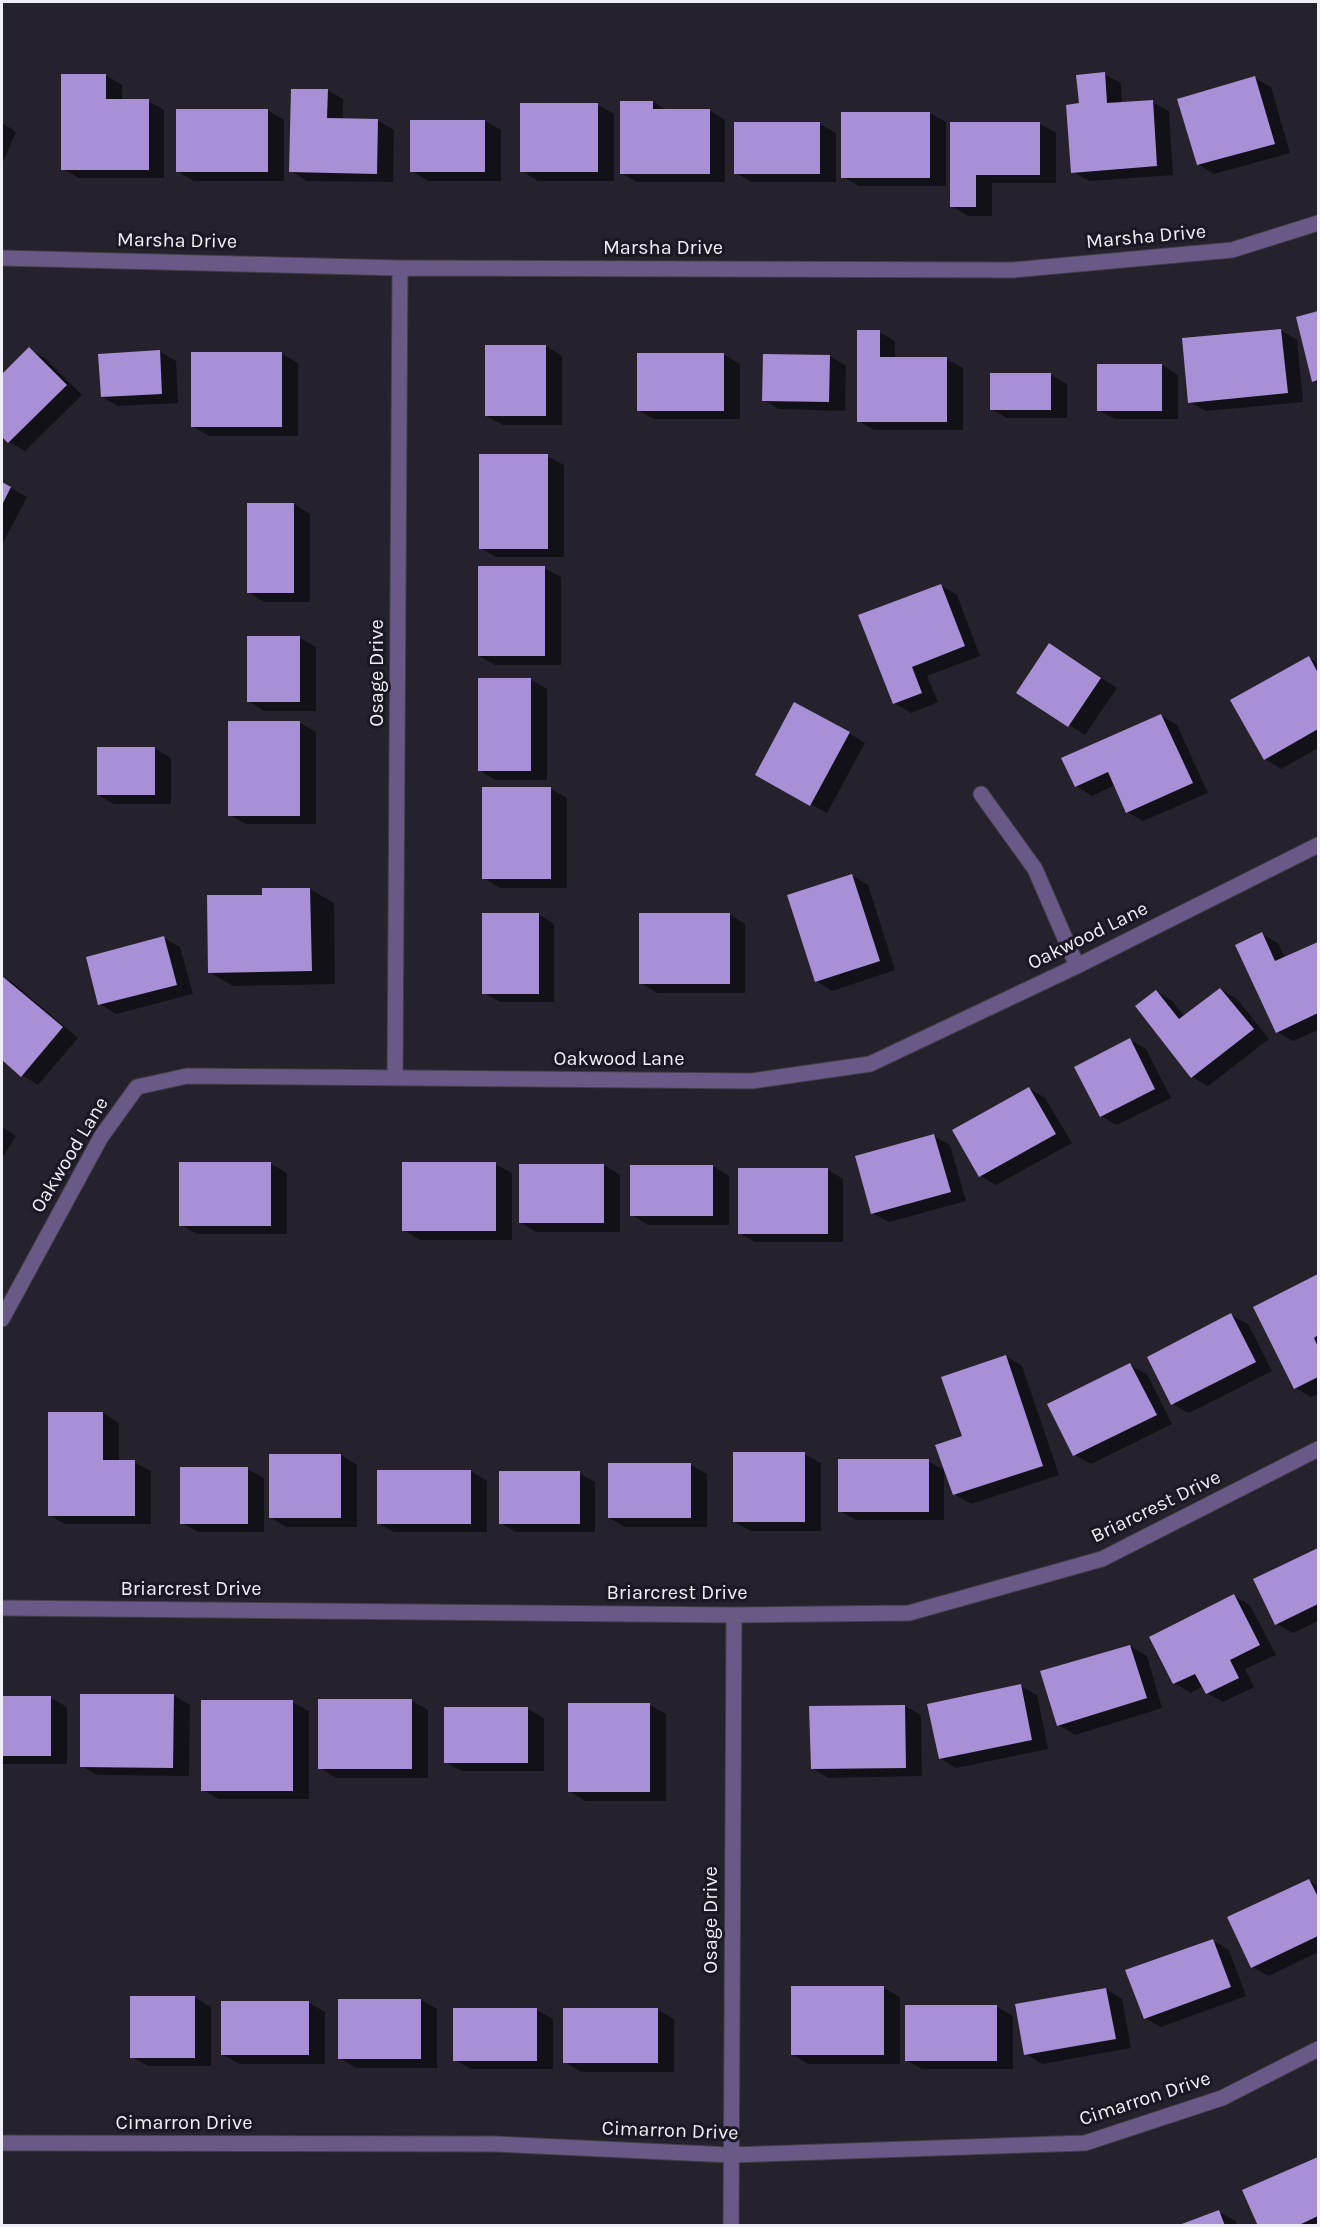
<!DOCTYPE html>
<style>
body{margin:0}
#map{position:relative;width:1320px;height:2227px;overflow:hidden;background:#25212d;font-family:Karla,sans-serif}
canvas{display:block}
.frame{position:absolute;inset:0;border:3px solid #f0eef6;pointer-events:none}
</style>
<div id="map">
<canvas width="1320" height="2227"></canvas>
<div class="frame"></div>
</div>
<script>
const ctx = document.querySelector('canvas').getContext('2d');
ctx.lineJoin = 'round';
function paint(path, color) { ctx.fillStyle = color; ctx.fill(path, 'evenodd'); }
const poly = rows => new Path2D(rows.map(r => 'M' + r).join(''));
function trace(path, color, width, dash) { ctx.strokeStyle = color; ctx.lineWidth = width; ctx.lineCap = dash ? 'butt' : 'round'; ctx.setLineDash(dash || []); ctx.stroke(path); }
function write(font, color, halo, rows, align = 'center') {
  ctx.font = font + ' Karla,sans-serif'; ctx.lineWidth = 6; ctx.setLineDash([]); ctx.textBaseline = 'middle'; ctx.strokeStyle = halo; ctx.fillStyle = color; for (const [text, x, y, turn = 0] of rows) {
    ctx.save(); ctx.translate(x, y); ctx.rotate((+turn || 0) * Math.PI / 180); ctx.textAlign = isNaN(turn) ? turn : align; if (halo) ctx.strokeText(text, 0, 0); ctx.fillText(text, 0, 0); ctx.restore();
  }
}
paint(poly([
 [1104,74,1121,83,1122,103,1152,102,1169,111,1173,175,1089,181,1073,172,1080,105],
 [105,75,122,85,122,101,148,101,164,110,164,178,79,178,63,169],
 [1255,78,1271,87,1290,153,1214,174,1198,164],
 [327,90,343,99,343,120,377,120,394,130,393,182,307,181,291,171],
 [653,102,667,110,709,110,725,120,725,182,637,182,621,173],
 [522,105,598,105,614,114,614,181,538,181,522,171],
 [267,110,284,120,284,181,194,181,177,171],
 [930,113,946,122,946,186,859,186,843,177],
 [485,121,501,130,501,181,428,181,412,171],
 [2,123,16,132,2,164],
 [820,124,836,133,836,182,752,182,736,173],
 [952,124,1040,124,1056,133,1056,183,992,183,992,216,968,216,952,206],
 [1318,313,1318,384,1314,381,1298,318],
 [1281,330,1297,340,1303,402,1206,411,1189,402],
 [879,332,895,341,895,359,946,359,963,368,963,430,874,430,858,421],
 [546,346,562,356,562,425,503,425,486,416],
 [29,349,45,358,82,395,25,451,9,442,2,435,2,376],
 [160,352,176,361,178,403,118,406,102,397],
 [282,354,298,363,298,436,209,436,192,426],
 [723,354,740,364,740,419,654,419,638,410],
 [764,355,830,356,846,366,845,411,779,409,763,400],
 [1162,365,1178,375,1178,419,1115,419,1098,410],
 [1051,375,1067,384,1067,418,1007,418,991,409],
 [547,456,564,465,564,557,496,557,480,548],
 [2,483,27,497,2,545],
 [294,504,310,514,310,602,264,602,248,592],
 [544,568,561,577,561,665,495,665,479,656],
 [940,585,957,595,980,656,927,676,938,702,911,713,894,703],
 [300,638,316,647,316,711,264,711,248,701],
 [1050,645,1117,688,1085,735,1069,725],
 [1309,658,1318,663,1318,748,1281,769,1265,759],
 [531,680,547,689,547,780,495,780,479,770],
 [1161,715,1177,725,1208,793,1143,821,1127,812,1115,785,1092,796,1076,786],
 [300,723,316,732,316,824,246,824,230,815],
 [849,733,865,743,827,813,773,784],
 [154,748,171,758,171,804,114,804,98,795],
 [551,789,567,798,567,888,500,888,484,878],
 [851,875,868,885,895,970,832,991,816,981],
 [310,889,334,903,335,984,233,986,209,972,264,896,264,890],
 [538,914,554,924,554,1002,500,1002,484,993],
 [729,914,745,924,745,993,657,993,641,983],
 [1262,934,1278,943,1285,959,1318,944,1318,1030,1293,1041,1277,1032],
 [164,938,180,947,193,994,116,1014,100,1004],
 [2,976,12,982,78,1038,38,1085,22,1075,2,1058],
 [1221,989,1237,999,1269,1039,1208,1086,1192,1077,1156,991,1172,1001,1185,1017],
 [1130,1040,1146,1049,1171,1098,1117,1125,1101,1116],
 [1029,1088,1045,1098,1072,1143,996,1185,980,1176],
 [2,1127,16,1136,2,1158],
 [934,1136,950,1145,966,1201,889,1222,872,1213],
 [271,1164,287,1173,287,1234,197,1234,181,1225],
 [495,1164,512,1173,512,1240,420,1240,404,1230],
 [604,1165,620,1175,620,1232,536,1232,520,1222],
 [713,1166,729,1176,729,1225,648,1225,632,1215],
 [827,1169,843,1179,843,1242,755,1242,739,1233],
 [1318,1276,1318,1394,1311,1397,1295,1388,1255,1308],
 [1231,1315,1248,1324,1272,1371,1189,1413,1173,1404],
 [1006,1356,1022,1366,1059,1475,971,1504,954,1494,964,1437],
 [1130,1365,1147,1374,1172,1424,1091,1464,1075,1455],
 [103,1413,119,1423,119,1462,134,1462,151,1471,151,1524,65,1524,49,1515],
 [804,1454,821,1463,821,1531,751,1531,734,1522],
 [341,1455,357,1465,357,1527,287,1527,271,1518],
 [928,1461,944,1470,944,1520,856,1520,840,1511],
 [691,1465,707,1474,707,1527,625,1527,609,1518],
 [247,1469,264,1478,264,1532,198,1532,182,1523],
 [471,1471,487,1481,487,1532,394,1532,378,1523],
 [579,1473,595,1482,595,1532,516,1532,500,1523],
 [1318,1549,1318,1621,1293,1633,1276,1624,1255,1580],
 [1234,1596,1250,1605,1276,1655,1245,1669,1254,1687,1223,1702,1207,1693,1203,1686,1191,1693,1174,1683],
 [1130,1646,1147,1656,1162,1708,1075,1735,1059,1725],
 [1021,1686,1037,1695,1048,1749,956,1768,940,1758],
 [173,1695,190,1705,189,1776,97,1775,81,1766],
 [2,1698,51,1698,67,1707,67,1764,2,1764],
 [412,1701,428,1710,428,1778,336,1778,320,1768],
 [292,1702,309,1711,309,1799,219,1799,203,1790],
 [650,1705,666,1714,666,1801,585,1801,569,1791],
 [905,1706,921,1715,922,1776,828,1778,812,1768],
 [528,1709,544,1718,544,1771,462,1771,445,1762],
 [1309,1880,1318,1886,1318,1952,1269,1976,1252,1967],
 [1212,1940,1229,1950,1246,1996,1161,2027,1145,2018],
 [884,1988,900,1997,900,2064,808,2064,792,2054],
 [1106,1989,1122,1999,1131,2048,1042,2064,1026,2054],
 [194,1997,211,2007,211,2066,148,2066,132,2057],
 [421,2000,437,2009,437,2068,356,2068,340,2058],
 [309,2003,325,2012,325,2064,239,2064,222,2054],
 [997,2007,1013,2016,1013,2069,922,2069,906,2060],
 [455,2010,537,2010,553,2019,553,2069,471,2069,455,2060],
 [658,2010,674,2019,674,2072,581,2072,565,2062],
 [1318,2158,1318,2226,1259,2226,1244,2191],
 [1219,2212,1236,2221,1237,2226,1183,2226]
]), '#0007');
paint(poly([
 [1105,72,1107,103,1153,100,1157,166,1071,173,1066,105,1079,103,1076,75],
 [61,74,106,74,106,99,149,99,149,170,61,170],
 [1255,76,1275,144,1197,165,1177,99],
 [291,89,328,89,327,118,378,119,377,174,289,172],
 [620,101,653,101,653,109,710,109,710,174,620,174],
 [520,103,598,103,598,172,520,172],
 [176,109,268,109,268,172,176,172],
 [841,112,930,112,930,178,841,178],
 [410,120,485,120,485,172,410,172],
 [734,122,820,122,820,174,734,174],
 [950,122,1040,122,1040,175,976,175,976,207,950,207],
 [1318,311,1318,380,1312,382,1296,317],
 [1281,329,1288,393,1188,403,1182,338],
 [857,330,880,330,880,357,947,357,947,422,857,422],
 [485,345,546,345,546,416,485,416],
 [29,347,67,385,8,443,2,437,2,374],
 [160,350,162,394,101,397,98,354],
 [191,352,282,352,282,427,191,427],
 [637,353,724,353,724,411,637,411],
 [763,354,830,355,829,402,762,401],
 [1097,364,1162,364,1162,411,1097,411],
 [990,373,1051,373,1051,410,990,410],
 [479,454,548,454,548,549,479,549],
 [2,482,11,487,2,505],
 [247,503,294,503,294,593,247,593],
 [478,566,545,566,545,656,478,656],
 [941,584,965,646,912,667,922,693,893,704,858,615],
 [247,636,300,636,300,702,247,702],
 [1049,643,1101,678,1068,727,1016,693],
 [1309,656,1318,673,1318,729,1264,760,1230,700],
 [478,678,531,678,531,771,478,771],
 [794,702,850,732,810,806,755,775],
 [1161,714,1193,783,1126,813,1108,772,1075,787,1061,758],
 [228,721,300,721,300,816,228,816],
 [97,747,155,747,155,795,97,795],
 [482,787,551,787,551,879,482,879],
 [852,874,880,961,815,982,787,895],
 [262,888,310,888,312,971,208,973,207,895,262,895],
 [482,913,539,913,539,994,482,994],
 [639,913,730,913,730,984,639,984],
 [1262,932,1275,961,1318,942,1318,1013,1276,1033,1235,945],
 [164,936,177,985,98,1005,86,957],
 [2,976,63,1027,21,1077,2,1060],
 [1220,988,1254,1029,1191,1078,1135,1006,1156,990,1179,1019],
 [1130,1038,1155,1089,1100,1117,1074,1067],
 [1029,1087,1056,1134,979,1177,952,1130],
 [934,1134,951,1192,871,1214,855,1156],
 [179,1162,271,1162,271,1226,179,1226],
 [402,1162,496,1162,496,1231,402,1231],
 [519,1164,604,1164,604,1223,519,1223],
 [630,1165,713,1165,713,1216,630,1216],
 [738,1168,828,1168,828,1234,738,1234],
 [1318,1274,1318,1335,1314,1338,1318,1347,1318,1377,1294,1389,1253,1307],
 [1231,1313,1256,1362,1171,1405,1147,1357],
 [1006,1355,1043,1466,953,1495,935,1445,962,1436,941,1377],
 [1130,1363,1157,1415,1073,1456,1047,1404],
 [48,1412,103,1412,103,1460,135,1460,135,1516,48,1516],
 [733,1452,805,1452,805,1522,733,1522],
 [269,1454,341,1454,341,1518,269,1518],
 [838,1459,929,1459,929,1512,838,1512],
 [608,1463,691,1463,691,1518,608,1518],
 [180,1467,248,1467,248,1524,180,1524],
 [377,1470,471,1470,471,1524,377,1524],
 [499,1471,580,1471,580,1524,499,1524],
 [1318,1548,1318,1604,1275,1625,1253,1579],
 [1234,1594,1260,1645,1230,1660,1239,1678,1206,1694,1195,1674,1173,1684,1149,1637],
 [1130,1645,1147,1698,1057,1726,1040,1671],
 [1021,1684,1032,1740,939,1759,927,1704],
 [80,1694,174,1694,173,1768,80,1767],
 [2,1696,51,1696,51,1756,2,1756],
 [318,1699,412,1699,412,1769,318,1769],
 [201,1700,293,1700,293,1791,201,1791],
 [568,1703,650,1703,650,1792,568,1792],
 [905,1705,906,1768,811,1769,809,1706],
 [444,1707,528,1707,528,1763,444,1763],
 [1309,1879,1318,1897,1318,1936,1251,1968,1227,1917],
 [1213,1939,1231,1987,1144,2019,1125,1970],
 [791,1986,884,1986,884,2055,791,2055],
 [1106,1988,1116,2039,1024,2055,1015,2004],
 [130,1996,195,1996,195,2058,130,2058],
 [338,1999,421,1999,421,2059,338,2059],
 [221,2001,309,2001,309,2055,221,2055],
 [905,2005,997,2005,997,2061,905,2061],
 [453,2008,537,2008,537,2061,453,2061],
 [563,2008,658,2008,658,2063,563,2063],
 [1318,2157,1318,2216,1297,2226,1258,2226,1242,2190],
 [1219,2210,1225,2226,1180,2226,1179,2225]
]), '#a890d6');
const minor = poly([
 [2,258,400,268,1013,270,1232,250,1318,223],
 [981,794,1035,869,1077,966],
 [395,1078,400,268],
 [2,1319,101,1137,137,1087,187,1076,752,1081,870,1064,1077,966,1318,845],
 [2,1608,734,1615,909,1613,1102,1559,1318,1449],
 [2,2143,495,2144,731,2155,1085,2143,1222,2098,1318,2049],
 [731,2226,734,1615]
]);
trace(minor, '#413e49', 17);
trace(minor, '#685986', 15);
write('20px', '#f0eef6', '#1b1723', [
 ["Marsha Drive",1146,237,-5],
 ["Marsha Drive",177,241,1],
 ["Marsha Drive",663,248],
 ["Osage Drive",377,673,-90],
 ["Oakwood Lane",1088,936,-26],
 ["Oakwood Lane",619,1059],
 ["Oakwood Lane",70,1155,-59],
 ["Briarcrest Drive",1156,1507,-26],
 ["Briarcrest Drive",191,1589],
 ["Briarcrest Drive",677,1593],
 ["Osage Drive",711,1920,-90],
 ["Cimarron Drive",1145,2099,-18],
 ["Cimarron Drive",184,2123],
 ["Cimarron Drive",670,2131,2]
]);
</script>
